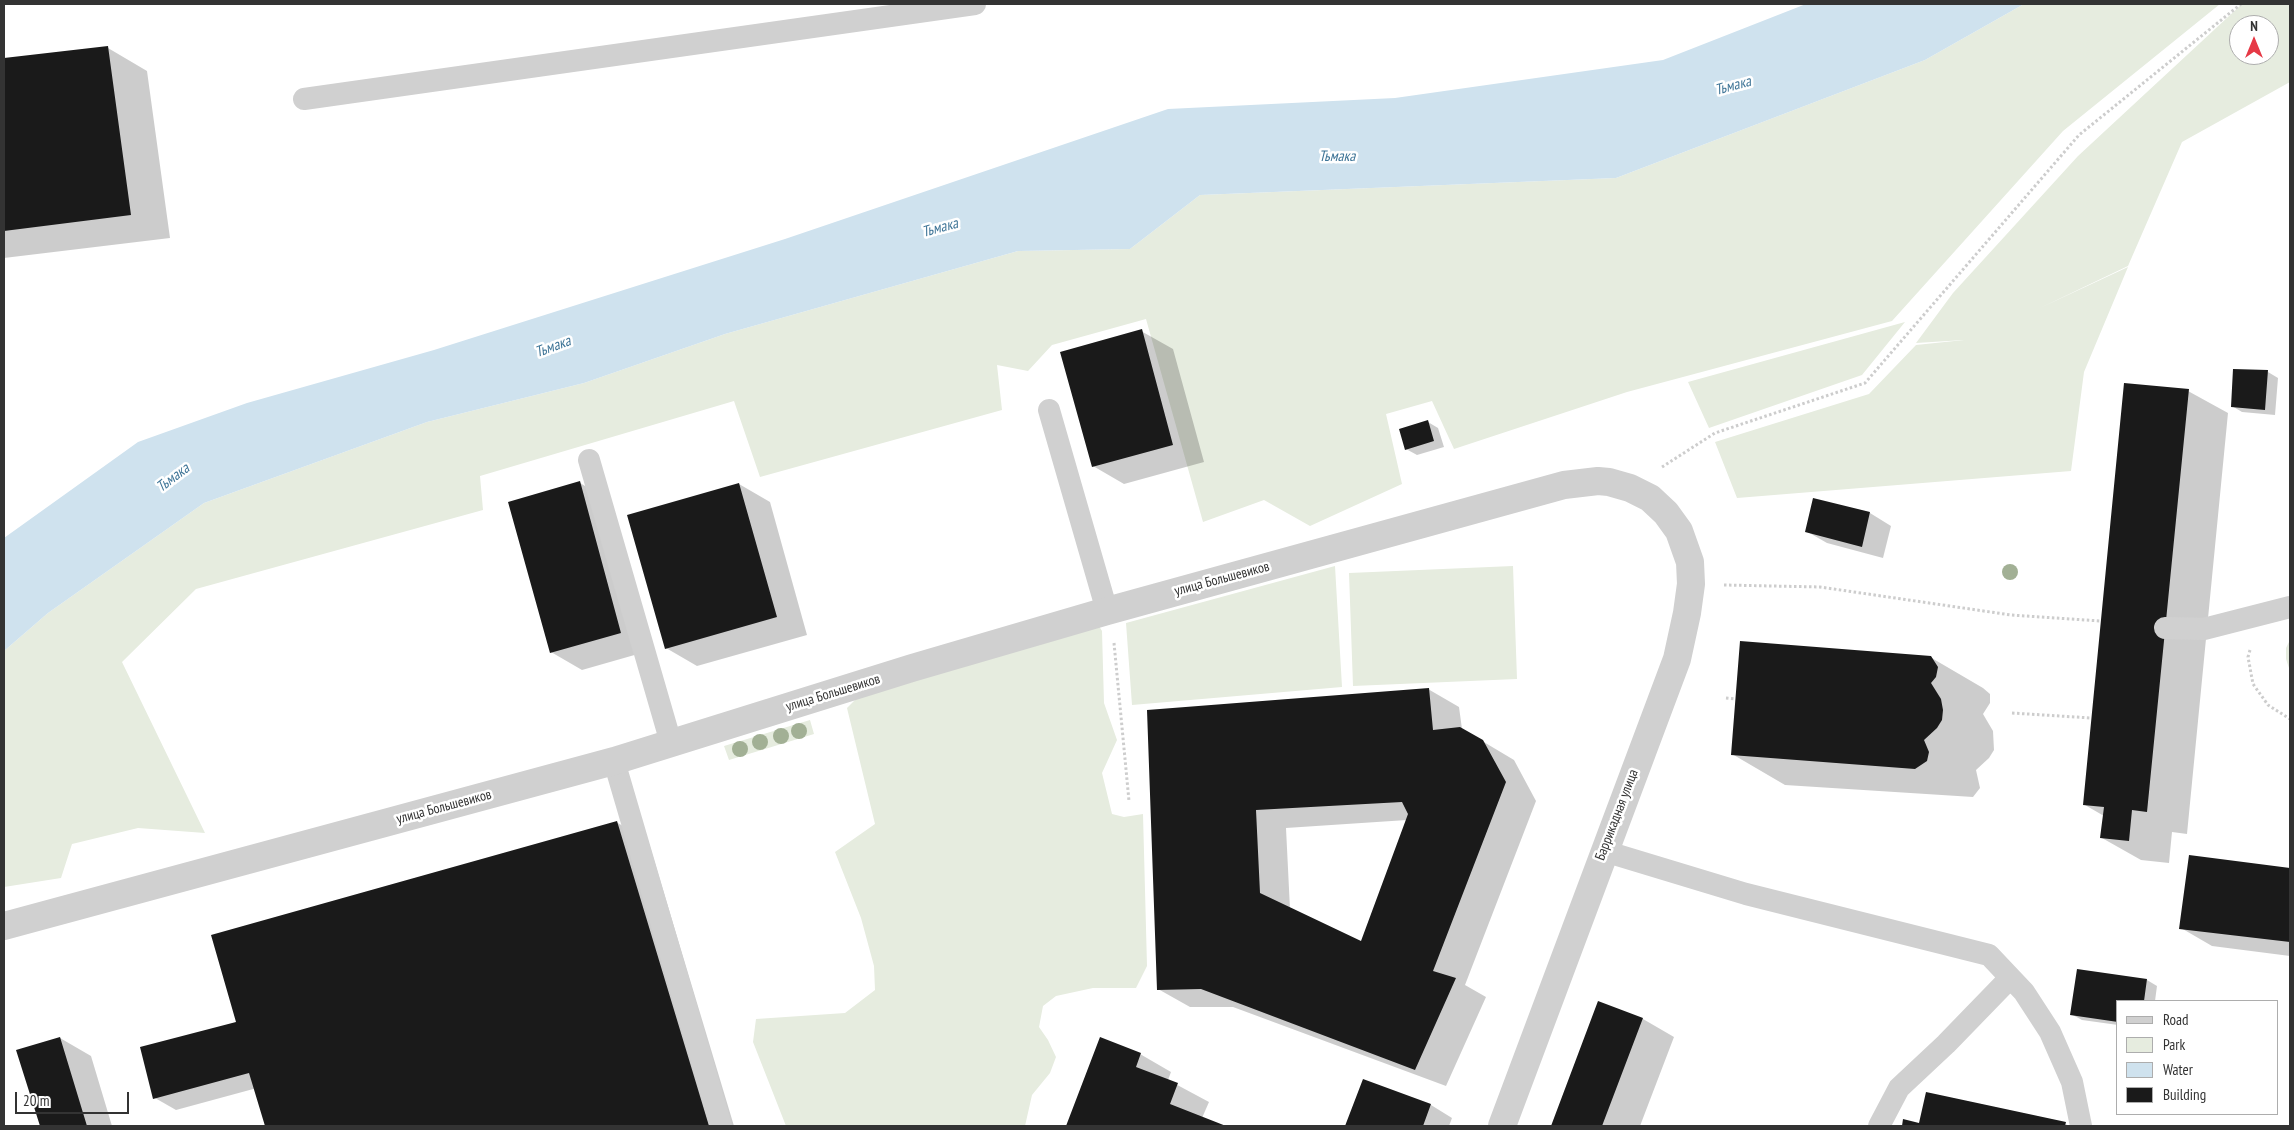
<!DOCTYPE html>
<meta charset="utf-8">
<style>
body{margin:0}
#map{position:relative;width:2294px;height:1130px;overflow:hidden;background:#fff;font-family:"PT Sans Narrow",sans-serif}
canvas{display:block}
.frame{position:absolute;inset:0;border:5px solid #333;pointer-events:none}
.legend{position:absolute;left:2116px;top:1000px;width:162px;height:115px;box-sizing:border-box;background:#fff;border:1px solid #adadad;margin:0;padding:6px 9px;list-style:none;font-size:15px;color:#333}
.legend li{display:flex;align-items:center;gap:10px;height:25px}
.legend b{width:25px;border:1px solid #adadad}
.north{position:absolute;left:2229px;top:15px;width:50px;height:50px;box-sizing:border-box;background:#fff;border:1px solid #adadad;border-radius:50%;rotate:0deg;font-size:14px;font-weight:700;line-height:20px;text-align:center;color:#333}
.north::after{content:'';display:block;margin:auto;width:18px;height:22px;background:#e63946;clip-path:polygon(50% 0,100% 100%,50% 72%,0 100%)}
.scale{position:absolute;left:15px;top:1092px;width:114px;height:22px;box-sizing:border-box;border:2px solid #333;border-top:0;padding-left:6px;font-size:15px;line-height:18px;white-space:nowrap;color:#333;-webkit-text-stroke:4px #fff;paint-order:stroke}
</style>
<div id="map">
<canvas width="2294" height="1130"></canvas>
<div class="frame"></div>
<ul class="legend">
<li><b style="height:6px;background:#d0d0d0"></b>Road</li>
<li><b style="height:14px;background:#e6ecdf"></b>Park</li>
<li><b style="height:14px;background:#cfe2ee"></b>Water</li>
<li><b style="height:14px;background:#1a1a1a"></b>Building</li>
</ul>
<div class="north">N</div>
<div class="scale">20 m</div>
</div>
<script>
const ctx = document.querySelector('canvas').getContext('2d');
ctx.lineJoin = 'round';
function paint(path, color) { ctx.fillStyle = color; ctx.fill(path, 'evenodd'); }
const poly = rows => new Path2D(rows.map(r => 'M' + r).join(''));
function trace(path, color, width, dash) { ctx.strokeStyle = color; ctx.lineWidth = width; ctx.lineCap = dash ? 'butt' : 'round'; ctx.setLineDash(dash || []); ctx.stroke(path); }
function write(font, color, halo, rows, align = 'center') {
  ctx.font = font + ' "PT Sans Narrow",sans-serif'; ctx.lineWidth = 5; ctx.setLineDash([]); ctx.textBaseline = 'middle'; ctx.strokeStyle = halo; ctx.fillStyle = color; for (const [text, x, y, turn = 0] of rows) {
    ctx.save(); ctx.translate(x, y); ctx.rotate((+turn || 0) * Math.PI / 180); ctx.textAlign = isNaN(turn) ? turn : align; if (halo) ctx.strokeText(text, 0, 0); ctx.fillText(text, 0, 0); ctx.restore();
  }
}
paint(poly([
 [2024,4,2220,4,2063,131,1892,321,1627,392,1454,449,1432,401,1386,414,1402,484,1310,526,1264,500,1203,522,1146,319,1052,345,1028,371,997,365,1002,410,760,477,734,401,480,476,483,510,196,589,122,662,205,833,138,828,72,844,61,878,4,887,4,651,48,613,204,503,427,422,584,383,725,334,1018,251,1130,249,1200,195,1616,178,1925,60],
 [2242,4,2290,4,2290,82,2182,142,2128,266,2040,308,2128,267,2084,372,2071,471,1737,498,1715,442,1869,394,1916,345,1964,340,1916,343,1953,293,2078,156],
 [2239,25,2269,25,2269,55,2239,55],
 [1905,322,1862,375,1709,428,1688,382],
 [1335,566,1342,687,1132,705,1126,623],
 [1513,566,1517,679,1353,686,1349,573],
 [1096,621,1102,631,1104,703,1117,740,1102,773,1112,814,1124,817,1143,814,1147,966,1136,988,1093,988,1056,996,1043,1006,1039,1027,1048,1040,1056,1057,1050,1073,1032,1095,1025,1126,786,1126,753,1042,756,1019,845,1013,875,990,874,966,861,918,835,852,875,824,847,708,864,691],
 [2290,640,2290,671,2286,659,2286,648],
 [810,720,814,734,729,760,724,746]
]), '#e6ecdf');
paint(poly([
 [1806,4,2024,4,1925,60,1616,178,1200,195,1130,249,1018,251,725,334,584,383,427,422,204,503,48,613,4,651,4,538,138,442,247,403,434,350,785,239,1168,109,1395,98,1663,60]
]), '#cfe2ee');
paint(poly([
 [108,48,147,71,170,238,4,258,4,60],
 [1141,331,1173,349,1204,462,1124,484,1093,466],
 [2268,372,2278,378,2275,415,2242,412,2232,406],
 [2188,391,2228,413,2187,834,2172,832,2169,863,2141,860,2102,838,2104,816,2085,805],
 [1428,422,1438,428,1444,447,1417,455,1406,449],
 [580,483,611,501,652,650,582,670,551,652],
 [739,484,770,502,807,635,697,666,666,648],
 [1814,499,1870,513,1891,526,1883,558,1827,543,1806,531],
 [1930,657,1983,688,1990,694,1990,703,1983,714,1993,731,1994,750,1989,758,1976,770,1980,788,1973,797,1785,785,1732,754],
 [1428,689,1459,707,1462,729,1514,760,1536,801,1465,985,1486,997,1446,1086,1233,1007,1190,1007,1158,989,1148,711],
 [1407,820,1361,943,1290,909,1286,828],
 [616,822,648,840,734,1126,268,1126,257,1088,176,1110,155,1098,235,1023],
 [2190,857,2290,869,2290,956,2212,946,2181,928],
 [2147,980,2157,986,2155,1001,2118,1001,2118,1025,2082,1020,2071,1014],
 [1599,1002,1643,1019,1674,1037,1640,1126,1552,1126],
 [60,1038,91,1056,112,1126,41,1126,18,1051],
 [1101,1039,1140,1054,1171,1072,1168,1080,1209,1102,1202,1118,1223,1126,1068,1126],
 [1363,1081,1431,1105,1452,1118,1449,1126,1346,1126],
 [1904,1121,1920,1125,2065,1124,2070,1126,1903,1126]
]), '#0003');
paint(poly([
 [108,46,131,215,4,231,4,58],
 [1142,329,1173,445,1092,467,1060,352],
 [2233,369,2268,370,2265,410,2231,407],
 [2124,383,2189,389,2147,812,2132,810,2129,841,2100,838,2104,807,2083,805],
 [1428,420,1434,441,1405,450,1399,429],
 [580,481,621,633,550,653,508,502],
 [739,483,777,617,665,649,627,515],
 [1813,498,1870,512,1862,547,1805,532],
 [1740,641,1931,656,1938,667,1936,677,1931,683,1941,699,1943,710,1942,720,1937,728,1924,740,1929,752,1927,761,1915,769,1731,755],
 [1429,688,1433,730,1460,727,1483,740,1506,782,1433,971,1456,978,1415,1070,1201,989,1157,990,1147,710],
 [1402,802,1408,814,1361,941,1260,893,1256,810],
 [617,821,709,1126,265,1126,249,1073,153,1099,140,1047,236,1022,211,935],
 [2189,855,2290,868,2290,942,2179,929],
 [2077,969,2147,979,2144,1001,2118,1001,2118,1022,2070,1015],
 [1598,1001,1643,1018,1602,1126,1551,1126],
 [60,1037,87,1126,40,1126,16,1050],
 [1100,1037,1141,1053,1136,1067,1178,1083,1170,1104,1226,1126,1066,1126],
 [1363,1079,1431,1104,1423,1126,1345,1126],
 [1926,1092,2066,1122,2065,1126,1902,1126,1903,1119,1919,1123]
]), '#1a1a1a');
trace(poly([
 [1662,467,1715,433,1865,383,2079,135,2241,4],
 [1724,585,1820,587,2011,615,2101,621],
 [1114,643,1129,801],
 [2250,650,2248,657,2253,684,2268,705,2290,719],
 [1726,698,1735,699],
 [2012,713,2091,718]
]), '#cdcdcd', 3, [2.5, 2.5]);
trace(poly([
 [304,99,975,4],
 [1049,410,1107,611],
 [589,460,671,743],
 [2165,628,2204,629,2290,607],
 [614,761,721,1126],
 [1604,851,1746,894,1989,955,2024,992,2050,1032,2072,1082,2081,1126],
 [1879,1126,1899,1088,1946,1044,2010,978]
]), '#d0d0d0', 22);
trace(poly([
 [4,926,614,761,912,668,1107,611,1564,485,1598,481,1609,482,1630,488,1650,498,1666,513,1679,531,1690,562,1691,584,1687,613,1677,659,1502,1126]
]), '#d0d0d0', 28);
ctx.fillStyle = '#a2b095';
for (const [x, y] of [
 [2010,572],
 [799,731],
 [781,736],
 [760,742],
 [740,749]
]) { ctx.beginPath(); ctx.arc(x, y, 8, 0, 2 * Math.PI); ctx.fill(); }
write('14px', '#333', '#fff', [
 ["улица Большевиков",1222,579,-15],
 ["улица Большевиков",833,693,-17],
 ["улица Большевиков",444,807,-15],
 ["Баррикадная улица",1617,815,-69]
]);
write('italic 15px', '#3f7597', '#fff', [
 ["Тьмака",1733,86,-15],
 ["Тьмака",1337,157],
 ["Тьмака",940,228,-15],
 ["Тьмака",553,347,-20],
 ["Тьмака",173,478,-37]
]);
</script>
